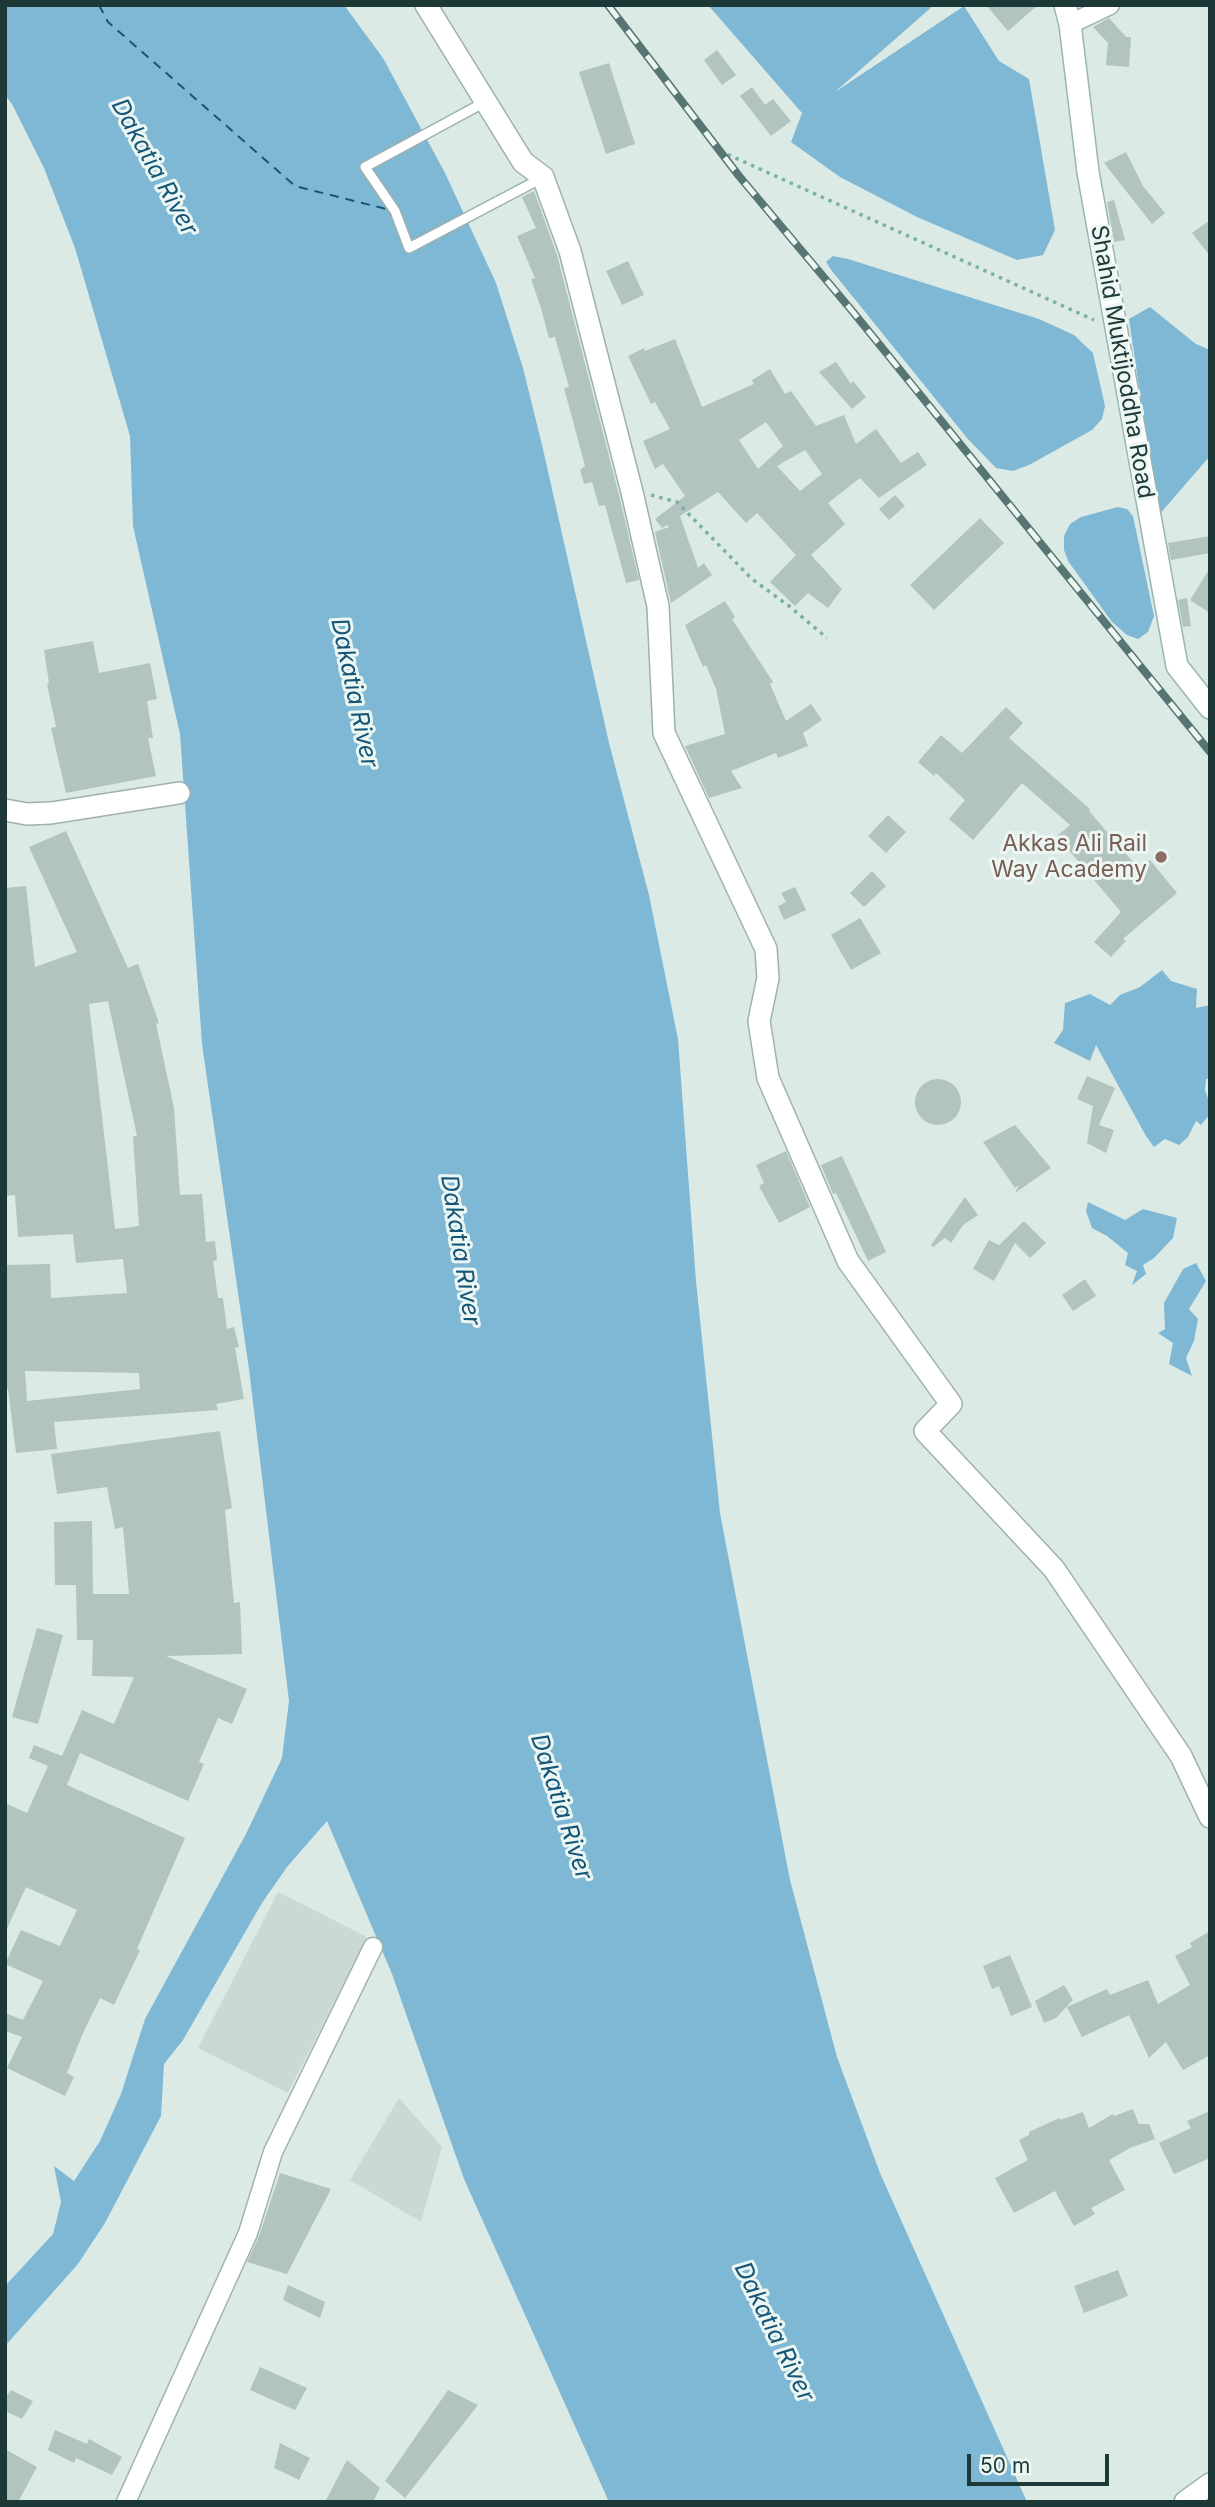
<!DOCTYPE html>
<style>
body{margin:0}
#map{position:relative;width:1215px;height:2507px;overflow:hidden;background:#dceae6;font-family:Inter,sans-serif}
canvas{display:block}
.frame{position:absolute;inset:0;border:7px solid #1d3937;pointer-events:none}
.scale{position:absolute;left:967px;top:2454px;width:142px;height:32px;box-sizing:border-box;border:4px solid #1d3937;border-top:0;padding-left:9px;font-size:21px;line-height:24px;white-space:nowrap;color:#1d3937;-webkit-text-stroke:5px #ecf6f3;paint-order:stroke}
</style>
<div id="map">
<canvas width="1215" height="2507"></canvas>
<div class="frame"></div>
<div class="scale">50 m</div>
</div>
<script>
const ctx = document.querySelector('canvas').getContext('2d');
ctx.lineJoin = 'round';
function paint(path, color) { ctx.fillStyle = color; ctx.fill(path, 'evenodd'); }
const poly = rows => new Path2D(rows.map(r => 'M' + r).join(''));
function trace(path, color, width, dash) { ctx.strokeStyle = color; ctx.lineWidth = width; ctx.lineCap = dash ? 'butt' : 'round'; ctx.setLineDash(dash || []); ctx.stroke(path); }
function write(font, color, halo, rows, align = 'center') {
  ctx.font = font + ' Inter,sans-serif'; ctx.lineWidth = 6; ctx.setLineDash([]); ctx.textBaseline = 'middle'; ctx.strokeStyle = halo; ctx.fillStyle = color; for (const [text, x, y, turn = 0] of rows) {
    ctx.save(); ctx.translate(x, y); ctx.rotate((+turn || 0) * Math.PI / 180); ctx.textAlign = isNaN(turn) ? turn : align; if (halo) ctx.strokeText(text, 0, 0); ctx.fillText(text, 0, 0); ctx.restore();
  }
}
paint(poly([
 [278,1892,367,1937,288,2093,198,2048],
 [399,2098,442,2147,421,2222,350,2180]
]), '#cad9d5');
paint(poly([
 [5,5,344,5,383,58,445,173,496,283,523,368,543,449,609,743,649,895,678,1039,696,1281,720,1513,790,1880,837,2057,880,2173,1027,2502,609,2502,464,2179,392,1974,327,1821,287,1867,262,1903,183,2040,164,2064,161,2116,105,2223,78,2264,5,2346,5,2286,53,2234,61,2202,54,2166,74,2181,100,2141,121,2094,145,2019,246,1834,282,1758,289,1701,249,1369,202,1044,180,734,133,526,130,436,75,248,44,168,12,104,5,95],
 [708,5,934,5,835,92,964,6,999,61,1029,79,1055,230,1043,255,1017,260,917,217,840,177,791,142,802,113],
 [833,256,848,259,1039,319,1074,335,1093,353,1105,406,1102,419,1092,430,1029,465,1013,471,996,468,967,438,832,271,826,262],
 [1150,307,1196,344,1210,350,1210,456,1158,516,1129,319],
 [1118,507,1127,509,1133,516,1154,616,1148,632,1138,639,1127,635,1112,622,1068,561,1064,550,1064,536,1070,524,1081,517],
 [1162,970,1171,981,1197,989,1196,1008,1210,1005,1210,1078,1206,1079,1205,1090,1210,1104,1210,1114,1201,1125,1196,1121,1188,1137,1179,1145,1165,1139,1154,1147,1146,1136,1096,1045,1090,1061,1054,1043,1063,1030,1065,1003,1090,994,1110,1005,1120,995,1140,987],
 [1088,1202,1125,1220,1143,1209,1177,1218,1173,1238,1154,1258,1143,1265,1146,1274,1132,1285,1137,1271,1125,1265,1128,1253,1107,1236,1092,1228,1086,1211],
 [1196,1263,1206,1281,1189,1309,1198,1319,1194,1341,1186,1358,1192,1376,1169,1364,1173,1343,1158,1333,1165,1329,1164,1303,1183,1269]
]), '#7fb8d4');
trace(poly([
 [99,5,108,22,295,186,390,210]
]), '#155678', 2, [9, 7]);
paint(poly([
 [986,5,1038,5,1008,31],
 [1109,18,1126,37,1131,37,1129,67,1106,65,1108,43,1093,27],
 [717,50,736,75,722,85,704,60],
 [609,63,635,144,606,154,579,72],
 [752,87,765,105,773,99,791,121,771,136,740,96],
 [1126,152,1143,186,1165,213,1152,224,1104,163],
 [534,191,557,255,619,495,639,580,626,583,605,505,599,506,592,482,584,484,580,470,585,466,564,388,569,387,555,337,549,338,541,308,531,279,535,278,517,236,536,228,522,197],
 [1114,200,1125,240,1114,242,1107,202],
 [1210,220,1210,256,1192,233],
 [628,261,644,295,622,305,606,271],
 [675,339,702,407,754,384,752,380,770,369,785,394,791,391,816,426,844,415,856,444,876,429,901,463,918,452,927,465,879,498,860,478,828,503,845,524,811,555,842,589,828,608,808,593,795,606,770,582,796,555,757,513,746,523,718,492,680,516,698,568,704,563,712,575,671,603,655,532,669,527,667,525,662,528,655,519,685,496,663,464,655,469,643,441,670,429,655,402,651,404,628,356,644,348,645,351],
 [766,422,783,446,758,469,739,440],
 [805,450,822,474,800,491,777,466],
 [836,362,851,384,853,381,866,397,852,409,819,372],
 [895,495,905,506,889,520,879,509],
 [980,518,1004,543,934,610,910,585],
 [1210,536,1210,553,1171,560,1168,543],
 [1210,568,1210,613,1190,600],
 [1187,598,1191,626,1183,627,1178,600],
 [725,601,735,617,732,619,773,682,770,684,786,721,811,704,822,720,803,733,808,746,778,758,776,753,731,771,742,788,709,798,685,746,725,734,716,689,706,665,703,667,685,625],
 [93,641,99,673,150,663,157,699,147,701,153,738,148,738,156,776,66,793,51,728,56,727,47,684,49,683,44,650],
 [1006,707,1023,723,1009,738,1090,809,1089,811,1139,869,1150,860,1177,893,1123,939,1126,941,1111,957,1094,942,1121,912,1057,836,1070,825,1022,783,973,840,949,819,965,800,936,773,934,776,918,762,941,735,962,753],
 [888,815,906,832,886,853,868,836],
 [66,831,128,968,138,964,159,1023,156,1024,174,1108,180,1195,202,1194,206,1242,215,1241,217,1260,213,1261,218,1298,223,1298,227,1329,234,1327,239,1347,235,1348,244,1399,216,1404,218,1410,54,1422,57,1449,16,1453,8,1389,5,1390,5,1265,50,1264,51,1298,127,1293,123,1259,76,1263,73,1234,18,1237,15,1195,5,1196,5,888,26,886,35,967,77,952,29,847],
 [108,1001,137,1136,133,1136,139,1226,115,1229,89,1004],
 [25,1371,139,1373,140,1389,27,1401],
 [872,871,886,886,864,907,850,893],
 [795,887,806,910,784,920,778,906,786,902,781,893],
 [860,918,881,953,851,970,831,935],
 [1087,1076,1115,1088,1099,1125,1114,1130,1106,1153,1087,1143,1093,1106,1077,1099],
 '915 1102a23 23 0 1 1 46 0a23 23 0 1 1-46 0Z',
 [1015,1125,1051,1168,1015,1193,1019,1185,1015,1188,983,1142],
 [786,1151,810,1207,779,1223,759,1186,764,1183,756,1165],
 [842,1156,886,1252,868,1261,836,1193,833,1194,821,1165],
 [965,1197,978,1215,963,1225,951,1243,945,1238,933,1247,931,1245],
 [1024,1221,1046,1243,1030,1258,1015,1243,994,1281,973,1269,989,1240,999,1245],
 [1085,1279,1096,1296,1073,1311,1062,1295],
 [220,1431,232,1508,225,1510,234,1603,240,1602,242,1654,166,1656,247,1689,232,1724,218,1718,199,1762,204,1764,188,1801,80,1753,67,1785,185,1838,137,1949,140,1950,114,2005,100,1998,83,2033,67,2073,74,2077,65,2096,7,2068,22,2037,5,2031,5,2013,23,2020,43,1981,5,1964,21,1930,60,1946,77,1910,26,1887,5,1933,5,1803,27,1813,48,1766,29,1758,34,1745,62,1756,82,1710,114,1724,134,1677,92,1676,93,1640,77,1640,76,1585,55,1585,54,1522,92,1521,93,1594,129,1594,123,1527,115,1529,107,1487,57,1494,51,1454],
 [37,1628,63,1635,38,1724,12,1717],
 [1210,1931,1210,2055,1183,2070,1166,2042,1149,2058,1129,2015,1082,2037,1067,2007,1107,1989,1110,1995,1148,1980,1158,2004,1190,1985,1175,1956,1192,1947,1190,1943],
 [1010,1955,1032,2007,1011,2016,999,1986,992,1989,983,1966],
 [1064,1985,1073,2000,1056,2018,1044,2023,1035,2001],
 [1133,2109,1139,2124,1149,2124,1155,2139,1130,2148,1109,2160,1125,2190,1091,2208,1095,2214,1074,2226,1055,2191,1014,2213,995,2178,1028,2160,1019,2140,1029,2135,1029,2132,1059,2118,1060,2120,1083,2112,1089,2128,1113,2114,1114,2116],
 [1210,2111,1210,2158,1174,2174,1159,2143,1191,2128,1187,2121],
 [280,2173,331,2189,287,2274,247,2262,259,2236],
 [1118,2270,1128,2296,1084,2313,1074,2286],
 [288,2285,325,2302,320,2318,283,2300],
 [260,2367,307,2388,295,2410,250,2390],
 [11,2390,33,2401,22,2419,5,2411,5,2398],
 [448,2390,478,2405,405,2498,385,2481],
 [55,2430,87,2444,89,2439,122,2457,112,2475,76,2458,74,2463,48,2450],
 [280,2443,310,2458,299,2480,274,2468],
 [5,2449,37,2467,18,2502,5,2502],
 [347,2460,380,2488,373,2502,325,2502]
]), '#b1c4bf');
const service = poly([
 [485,102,365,167,395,211,409,248,542,178]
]);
const minor = poly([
 [1070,24,1110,5],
 [126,2502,248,2233,273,2152,373,1947]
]);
const tertiary = poly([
 [426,5,523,162,543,177,570,251,632,492,658,606,664,733,766,949,768,978,759,1021,768,1078,848,1261,951,1404,925,1431,1054,1569,1181,1756,1210,1817],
 [5,810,27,814,51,813,179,793]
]);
const secondary = poly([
 [1065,5,1070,24,1088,172,1177,666,1210,708],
 [1185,2502,1210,2484]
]);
trace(service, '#9fb1ae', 12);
trace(minor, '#9fb1ae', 21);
trace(tertiary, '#9fb1ae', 24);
trace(secondary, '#9bb6b1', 24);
trace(poly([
 [720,151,1094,320],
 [651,495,677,502,752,579,789,606,827,638]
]), '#7ab0a8', 3.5, [3.5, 5]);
trace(service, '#fff', 9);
trace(minor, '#fff', 18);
trace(tertiary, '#fff', 21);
trace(secondary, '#fff', 21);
const rail = poly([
 [608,5,739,176,853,312,1210,752]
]);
trace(rail, '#577673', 8);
trace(rail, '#ecf6f3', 5, [16]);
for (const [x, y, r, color] of [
 [1161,857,7,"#8d6e63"]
]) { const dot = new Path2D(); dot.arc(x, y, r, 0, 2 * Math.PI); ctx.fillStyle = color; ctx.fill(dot); trace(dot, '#ecf6f3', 2.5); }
write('23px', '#1d3937', '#ecf6f3', [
 ["Shahid Muktijoddha Road",1122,362,80]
]);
write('23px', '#785e54', '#ecf6f3', [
 ["Akkas Ali Rail",1147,844],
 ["Way Academy",1147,870]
], 'right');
write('italic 24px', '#155678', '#ecf6f3', [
 ["Dakatia River",154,167,61],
 ["Dakatia River",354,693,78],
 ["Dakatia River",460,1250,81],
 ["Dakatia River",561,1807,72],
 ["Dakatia River",774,2332,64]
]);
</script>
